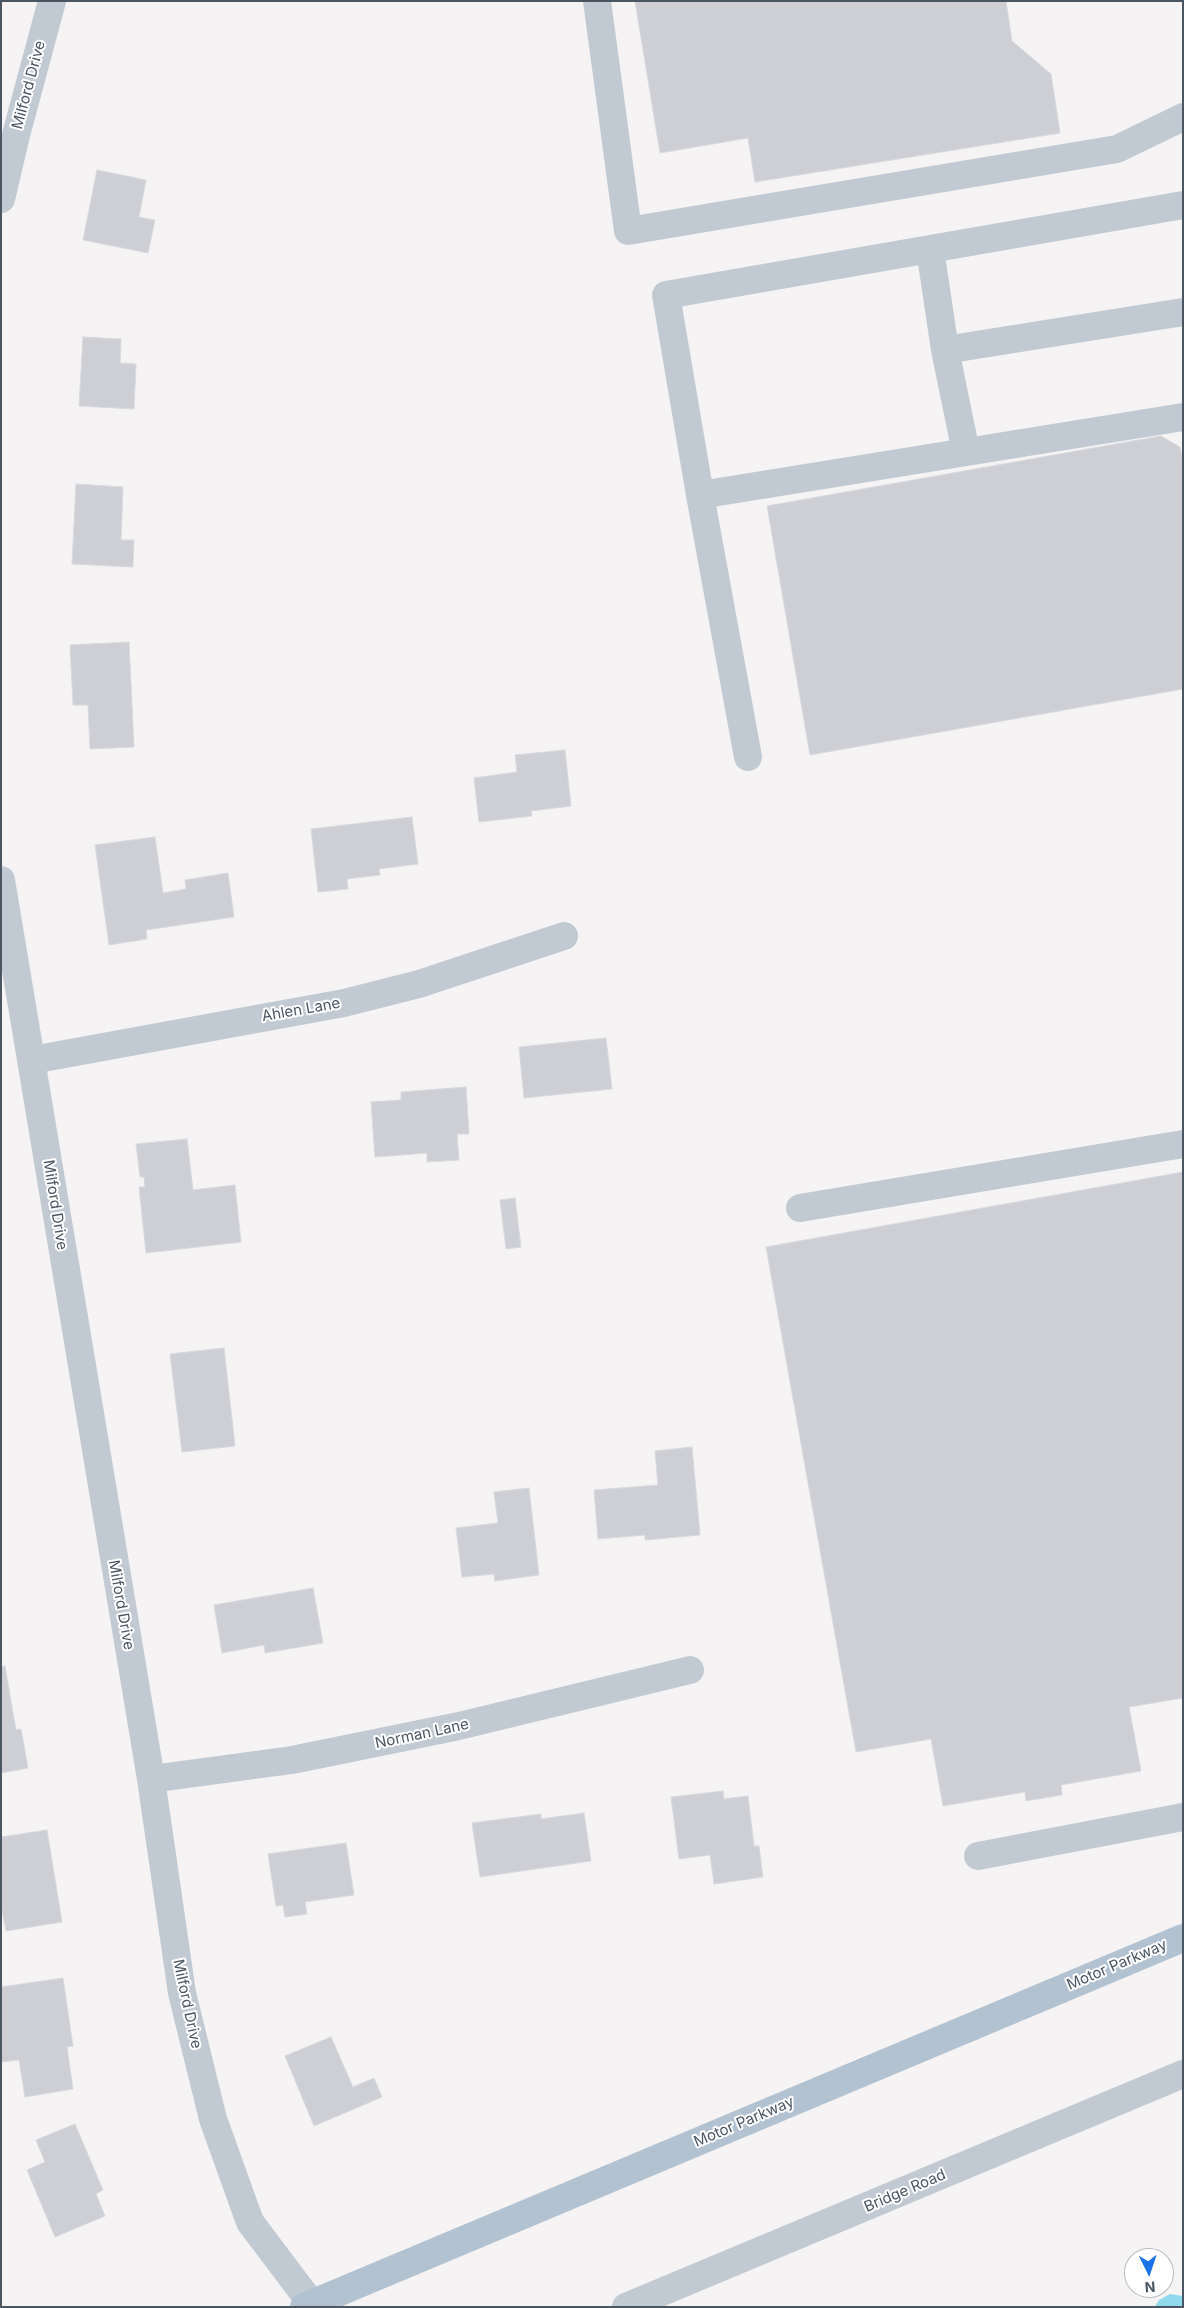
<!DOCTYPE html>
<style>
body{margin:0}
#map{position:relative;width:1184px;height:2308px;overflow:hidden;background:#f5f3f3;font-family:Inter,sans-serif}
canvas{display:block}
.frame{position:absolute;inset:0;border:2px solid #4a5661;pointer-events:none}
.north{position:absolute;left:1124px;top:2248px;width:50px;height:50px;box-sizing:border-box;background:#fff;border:1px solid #b7bbc0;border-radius:50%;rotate:176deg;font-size:14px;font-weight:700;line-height:20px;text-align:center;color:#4a5661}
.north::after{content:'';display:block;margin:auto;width:18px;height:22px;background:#1a73e8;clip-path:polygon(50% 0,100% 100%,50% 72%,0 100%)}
</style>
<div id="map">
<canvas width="1184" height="2308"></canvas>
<div class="frame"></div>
<div class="north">N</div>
</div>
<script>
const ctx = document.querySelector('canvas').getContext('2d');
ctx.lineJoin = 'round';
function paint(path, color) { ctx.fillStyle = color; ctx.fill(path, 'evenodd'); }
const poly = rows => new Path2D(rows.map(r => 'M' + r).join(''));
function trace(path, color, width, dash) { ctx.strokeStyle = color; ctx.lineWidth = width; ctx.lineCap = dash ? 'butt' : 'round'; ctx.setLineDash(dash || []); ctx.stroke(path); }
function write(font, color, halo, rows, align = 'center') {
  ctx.font = font + ' Inter,sans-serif'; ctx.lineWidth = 4; ctx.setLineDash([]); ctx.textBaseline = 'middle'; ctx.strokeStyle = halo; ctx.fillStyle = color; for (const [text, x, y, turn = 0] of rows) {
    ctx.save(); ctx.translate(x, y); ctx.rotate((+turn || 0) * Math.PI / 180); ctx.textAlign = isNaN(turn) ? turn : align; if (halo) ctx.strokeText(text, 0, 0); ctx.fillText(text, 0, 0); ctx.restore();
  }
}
paint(poly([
 [1170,2294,1183,2296,1183,2307,1155,2307,1159,2300]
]), '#90daee');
const building = poly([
 [635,1,1006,1,1012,41,1051,74,1060,133,755,182,748,138,660,153,635,1],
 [97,170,146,180,139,217,155,220,148,253,83,240,97,170],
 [83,337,121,339,120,363,136,364,134,409,79,406,83,337],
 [1161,436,1180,447,1183,463,1183,689,810,755,767,506,1161,436],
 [76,484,123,487,121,540,134,540,133,567,72,564,76,484],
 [129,642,134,747,90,749,88,705,73,705,70,645,129,642],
 [565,750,571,806,531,811,532,816,479,822,474,778,517,772,515,755,565,750],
 [412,817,418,864,379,869,380,875,347,879,348,889,318,892,311,829,412,817],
 [155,837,163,893,186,889,185,880,228,873,234,917,146,930,147,939,109,945,95,845,155,837],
 [606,1038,612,1089,524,1098,519,1047,606,1038],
 [466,1087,469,1134,457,1134,459,1160,427,1162,427,1153,375,1157,371,1102,401,1100,401,1092,466,1087],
 [187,1139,193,1190,235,1185,241,1242,146,1253,139,1187,145,1187,144,1177,140,1177,136,1144,187,1139],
 [1183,1172,1183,1698,1129,1707,1141,1771,1061,1785,1062,1795,1026,1801,1025,1792,943,1806,931,1739,856,1752,766,1247,1183,1172],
 [515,1198,521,1247,506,1249,500,1200,515,1198],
 [224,1348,235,1446,182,1452,170,1354,224,1348],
 [692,1447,700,1535,645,1540,645,1535,598,1539,594,1490,658,1485,655,1451,692,1447],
 [529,1488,539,1575,495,1581,494,1574,462,1577,456,1528,498,1523,494,1492,529,1488],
 [313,1588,323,1643,265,1653,264,1645,222,1653,214,1605,313,1588],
 [5,1666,16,1730,21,1729,28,1768,1,1773,1,1667,5,1666],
 [723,1791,724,1799,748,1796,754,1846,759,1846,763,1877,714,1884,710,1855,679,1859,671,1797,723,1791],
 [584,1813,591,1861,480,1877,472,1823,541,1814,541,1819,584,1813],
 [47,1830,62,1922,6,1931,1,1905,1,1837,47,1830],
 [346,1843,354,1895,305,1902,307,1914,285,1917,283,1905,276,1906,268,1854,346,1843],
 [63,1978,73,2046,67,2047,73,2089,25,2097,19,2060,1,2062,1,1987,63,1978],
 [331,2037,353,2087,374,2078,382,2097,314,2126,285,2056,331,2037],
 [75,2124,103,2190,96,2194,105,2216,55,2237,27,2170,45,2162,36,2140,75,2124]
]);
paint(building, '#cdcfd5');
trace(building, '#d7d9de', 1);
trace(poly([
 [597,1,628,231,1117,149,1183,117],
 [1,199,16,135,52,1],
 [1183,205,666,295,700,495,1183,417],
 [930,249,945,350],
 [966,452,945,350,1183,312],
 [700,495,748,757],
 [1,880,151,1779,182,1993,213,2119,250,2222,314,2307],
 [32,1060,344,1003,419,984,564,936],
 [800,1208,1183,1144],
 [151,1779,292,1760,459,1726,690,1670],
 [978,1856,1183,1817],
 [626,2307,1183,2074]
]), '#c1cad2', 28);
trace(poly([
 [304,2307,1183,1938]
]), '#b3c2d1', 28);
write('15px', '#4a5661', '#fff', [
 ["Milford Drive",29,85,-75],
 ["Ahlen Lane",301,1010,-10],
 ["Milford Drive",55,1205,81],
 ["Milford Drive",121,1605,80],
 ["Norman Lane",422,1734,-12],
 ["Motor Parkway",1117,1965,-23],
 ["Milford Drive",187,2004,78],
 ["Motor Parkway",744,2122,-23],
 ["Bridge Road",905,2191,-23]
]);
</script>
